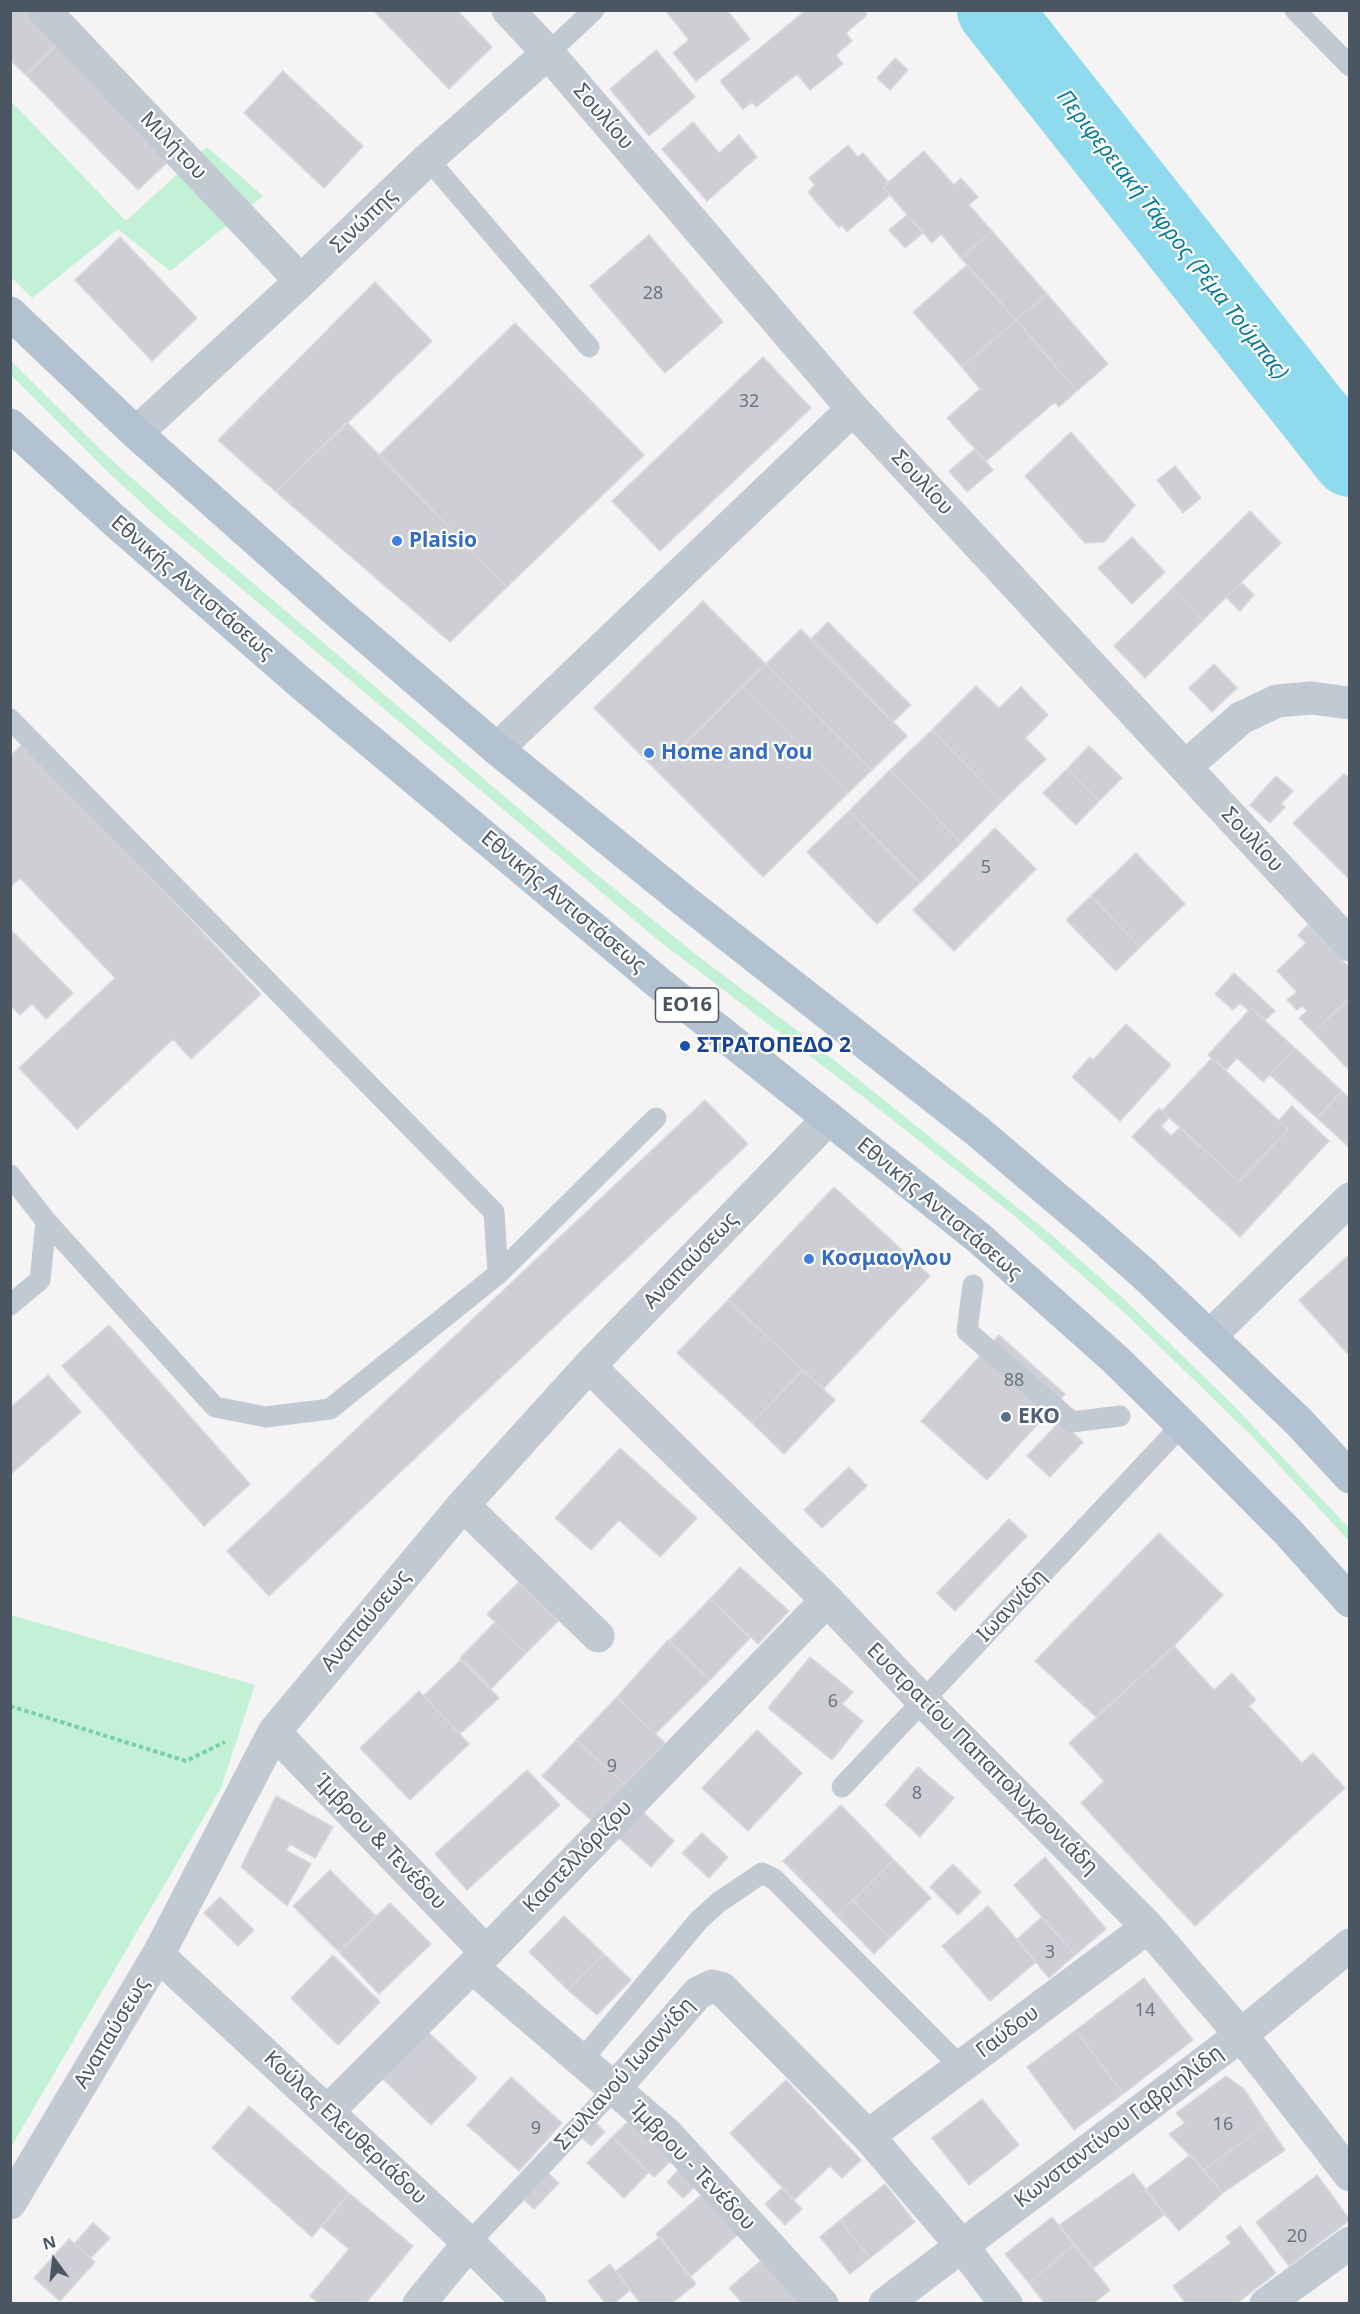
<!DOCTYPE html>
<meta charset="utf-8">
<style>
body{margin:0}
#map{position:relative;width:1360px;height:2314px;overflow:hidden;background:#f5f3f3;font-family:"Noto Sans",sans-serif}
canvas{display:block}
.frame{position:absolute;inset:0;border:12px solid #4a5661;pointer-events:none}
.north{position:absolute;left:24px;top:2230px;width:60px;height:60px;-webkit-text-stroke:4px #fff;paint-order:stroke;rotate:345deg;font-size:16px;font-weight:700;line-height:24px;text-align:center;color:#4a5661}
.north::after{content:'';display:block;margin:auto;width:21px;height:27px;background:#4a5661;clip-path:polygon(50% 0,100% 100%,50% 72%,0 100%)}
</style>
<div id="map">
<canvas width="1360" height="2314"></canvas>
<div class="frame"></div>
<div class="north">N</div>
</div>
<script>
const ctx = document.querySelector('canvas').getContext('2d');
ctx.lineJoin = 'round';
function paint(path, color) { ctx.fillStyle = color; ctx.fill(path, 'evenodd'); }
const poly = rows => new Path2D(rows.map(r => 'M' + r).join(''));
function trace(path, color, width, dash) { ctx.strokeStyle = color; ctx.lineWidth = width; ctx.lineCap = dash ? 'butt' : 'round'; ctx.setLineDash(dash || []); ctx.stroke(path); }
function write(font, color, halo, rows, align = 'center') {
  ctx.font = font + ' "Noto Sans",sans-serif'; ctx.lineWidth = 4.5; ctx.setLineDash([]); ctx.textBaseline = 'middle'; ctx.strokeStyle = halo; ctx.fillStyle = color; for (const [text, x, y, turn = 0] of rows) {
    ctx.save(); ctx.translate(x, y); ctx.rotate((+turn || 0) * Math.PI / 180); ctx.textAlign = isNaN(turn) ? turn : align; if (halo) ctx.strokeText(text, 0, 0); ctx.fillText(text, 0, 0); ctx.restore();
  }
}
paint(poly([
 [10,100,126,221,207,147,263,196,170,271,118,229,32,298,11,277],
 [10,360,106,455,188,528,590,869,698,956,803,1035,1054,1237,1124,1299,1235,1407,1349,1528,1349,1541,1252,1436,1128,1316,1017,1218,866,1099,658,940,159,519,107,471,11,375],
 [11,1615,255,1685,221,1788,11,2147]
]), '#c3f1d5');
trace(poly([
 [994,10,1350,460]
]), '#90daee', 74);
const building = poly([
 [10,10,40,10,65,36,26,75,10,60,10,10],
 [373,10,457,10,492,47,449,89,373,10],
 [727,10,750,39,696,81,673,53,689,40,666,11,727,10],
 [806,10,864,10,867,15,846,33,852,41,836,55,843,64,810,90,797,74,756,107,752,102,743,109,720,81,806,10],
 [65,36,178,152,138,190,26,75,65,36],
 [656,50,695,97,649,136,610,89,656,50],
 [895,58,908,70,890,90,877,78,895,58],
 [283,71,363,146,324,188,244,113,283,71],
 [693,122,719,153,739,135,757,157,707,201,662,149,693,122],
 [848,145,858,157,863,153,888,182,883,187,890,195,847,232,842,225,839,228,808,192,815,185,809,178,848,145],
 [924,151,954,185,961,178,978,197,969,205,992,231,961,258,941,234,932,243,883,187,924,151],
 [907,215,923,233,905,248,889,230,907,215],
 [992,231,1047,294,1016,320,961,258,992,231],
 [649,235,723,322,665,373,590,286,649,235],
 [120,237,197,318,152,361,75,280,120,237],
 [967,265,1016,320,962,367,913,312,967,265],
 [375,282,432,341,276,492,218,440,375,282],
 [1047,294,1108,364,1077,391,1016,320,1047,294],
 [1016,320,1077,391,1059,407,1055,402,986,461,947,418,980,389,962,367,1016,320],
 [515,323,644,455,507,587,379,455,515,323],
 [763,357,811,408,660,551,612,501,763,357],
 [347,422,507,587,450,642,276,492,347,422],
 [1071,432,1135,505,1104,542,1085,543,1025,476,1071,432],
 [975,449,993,470,967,492,949,471,975,449],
 [1175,466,1201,498,1183,513,1157,480,1175,466],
 [1250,511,1281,543,1203,620,1172,589,1250,511],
 [1132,537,1165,572,1132,604,1098,568,1132,537],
 [1241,582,1254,595,1240,611,1226,597,1241,582],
 [1172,589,1203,620,1145,678,1114,646,1172,589],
 [703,601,766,664,657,771,594,708,703,601],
 [828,622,911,705,893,722,811,639,828,622],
 [801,629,907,736,872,770,766,664,801,629],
 [766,664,872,770,848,793,742,687,766,664],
 [1214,664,1237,688,1212,712,1189,688,1214,664],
 [976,686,999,708,1021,687,1048,715,1025,738,1046,759,1002,801,932,730,976,686],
 [742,687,848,793,763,877,657,771,742,687],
 [932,730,1002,801,961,843,890,770,932,730],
 [24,743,261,994,191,1059,173,1039,77,1129,19,1068,115,978,20,878,10,887,10,756,24,743],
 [1089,746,1122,778,1099,801,1067,769,1089,746],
 [1067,769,1099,801,1076,825,1043,793,1067,769],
 [890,770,961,843,920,883,849,811,890,770],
 [1344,774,1350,779,1350,880,1293,823,1344,774],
 [1276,776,1293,791,1281,804,1285,807,1270,823,1250,805,1276,776],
 [849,811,920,883,877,924,807,852,849,811],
 [995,828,1036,869,954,951,913,910,995,828],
 [1136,853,1185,904,1140,947,1091,896,1136,853],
 [1091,896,1140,947,1116,971,1066,920,1091,896],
 [1308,925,1350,968,1350,998,1313,1032,1299,1018,1307,1011,1302,1006,1297,1010,1287,1000,1297,992,1277,971,1306,943,1298,935,1308,925],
 [13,932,73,993,46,1019,32,1004,20,1015,10,1005,10,934,13,932],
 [1234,973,1275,1011,1265,1020,1251,1008,1249,1011,1240,1003,1233,1010,1215,994,1234,973],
 [1350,998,1350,1065,1347,1068,1313,1032,1350,998],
 [1251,1008,1295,1048,1263,1082,1237,1058,1226,1070,1208,1055,1251,1008],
 [1126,1024,1171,1065,1120,1121,1072,1077,1090,1057,1093,1060,1126,1024],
 [1295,1048,1342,1091,1317,1118,1270,1075,1295,1048],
 [1212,1058,1288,1129,1239,1182,1162,1111,1212,1058],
 [1342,1091,1350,1099,1350,1148,1317,1118,1342,1091],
 [705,1100,748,1144,269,1596,227,1551,705,1100],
 [1292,1106,1329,1141,1240,1237,1132,1137,1159,1108,1169,1118,1161,1126,1171,1136,1180,1127,1239,1182,1288,1129,1279,1120,1292,1106],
 [834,1187,930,1276,823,1389,728,1300,834,1187],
 [1350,1254,1350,1351,1347,1353,1299,1300,1350,1254],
 [728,1300,803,1370,752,1423,677,1353,728,1300],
 [109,1325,250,1484,204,1526,62,1366,109,1325],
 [999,1335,1065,1394,987,1480,921,1421,999,1335],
 [803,1370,835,1400,784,1454,752,1423,803,1370],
 [48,1375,81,1412,10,1475,10,1408,48,1375],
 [1060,1421,1083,1442,1050,1477,1027,1456,1060,1421],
 [620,1448,697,1518,660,1557,619,1520,591,1550,555,1518,620,1448],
 [849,1467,867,1486,822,1528,804,1510,849,1467],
 [1009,1519,1027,1536,955,1611,937,1593,1009,1519],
 [1159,1533,1223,1595,1174,1646,1096,1717,1035,1661,1159,1533],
 [740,1567,789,1611,758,1644,710,1599,740,1567],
 [519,1582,558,1621,526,1653,487,1614,519,1582],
 [710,1599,750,1638,710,1680,669,1641,710,1599],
 [495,1622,526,1653,491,1689,460,1658,495,1622],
 [668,1640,710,1680,655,1734,617,1697,668,1640],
 [1174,1646,1214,1690,1232,1673,1256,1700,1249,1706,1302,1763,1313,1753,1345,1788,1195,1926,1081,1803,1104,1781,1069,1743,1174,1646],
 [810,1657,853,1692,842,1704,863,1721,832,1760,768,1708,810,1657],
 [461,1660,499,1698,460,1734,423,1696,461,1660],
 [419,1691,469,1744,410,1800,360,1748,419,1691],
 [617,1697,665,1743,625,1785,576,1740,617,1697],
 [757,1730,802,1773,748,1831,702,1788,757,1730],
 [576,1740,625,1785,592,1821,542,1776,576,1740],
 [918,1767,954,1798,920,1837,885,1805,918,1767],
 [527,1770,560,1805,467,1890,435,1854,527,1770],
 [276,1796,333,1827,315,1858,290,1844,286,1850,311,1864,287,1906,241,1867,276,1796],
 [841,1805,894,1860,837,1916,783,1861,841,1805],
 [643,1812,674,1841,651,1867,619,1838,643,1812],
 [702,1833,728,1857,709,1878,682,1853,702,1833],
 [1045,1857,1106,1929,1075,1955,1014,1885,1045,1857],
 [894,1860,931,1898,890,1938,853,1900,894,1860],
 [953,1864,981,1892,958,1915,930,1887,953,1864],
 [330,1870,376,1916,339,1952,293,1906,330,1870],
 [220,1897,254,1930,238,1946,204,1913,220,1897],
 [853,1900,890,1938,874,1954,837,1916,853,1900],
 [390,1903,431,1944,379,1994,339,1952,390,1903],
 [988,1906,1036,1962,990,2001,942,1946,988,1906],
 [564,1916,604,1954,568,1990,529,1952,564,1916],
 [1042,1917,1075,1955,1049,1978,1017,1939,1042,1917],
 [604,1954,631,1980,597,2015,568,1990,604,1954],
 [333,1955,380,2002,338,2045,291,1998,333,1955],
 [1144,1978,1193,2040,1123,2094,1076,2030,1144,1978],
 [1076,2030,1123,2094,1074,2130,1027,2067,1076,2030],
 [428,2032,477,2078,431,2125,383,2079,428,2032],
 [1226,2076,1244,2089,1267,2124,1204,2170,1169,2134,1185,2123,1176,2113,1226,2076],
 [511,2077,562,2123,519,2171,467,2125,511,2077],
 [786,2080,861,2160,842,2178,830,2166,794,2200,730,2133,786,2080],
 [982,2099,1019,2145,969,2185,932,2138,982,2099],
 [249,2106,349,2193,312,2237,212,2148,249,2106],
 [631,2119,672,2160,654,2177,612,2137,631,2119],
 [593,2120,605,2132,591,2146,579,2135,593,2120],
 [1267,2124,1285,2150,1223,2193,1204,2170,1267,2124],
 [612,2137,649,2172,624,2198,587,2163,612,2137],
 [1190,2155,1223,2193,1179,2231,1145,2190,1190,2155],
 [685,2163,702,2180,683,2198,667,2182,685,2163],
 [546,2171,559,2183,534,2209,521,2197,546,2171],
 [1133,2173,1165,2214,1093,2268,1059,2225,1133,2173],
 [1317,2175,1350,2220,1289,2266,1256,2222,1317,2175],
 [885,2184,915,2222,870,2258,840,2220,885,2184],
 [782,2188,802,2209,785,2225,765,2204,782,2188],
 [706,2191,741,2232,690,2277,656,2234,706,2191],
 [349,2193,413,2246,365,2304,320,2304,310,2296,349,2249,322,2227,349,2193],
 [1052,2217,1074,2245,1029,2283,1005,2254,1052,2217],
 [840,2220,870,2258,850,2274,820,2237,840,2220],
 [93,2223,110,2238,91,2258,74,2244,93,2223],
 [1240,2226,1276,2273,1236,2304,1186,2304,1173,2286,1231,2243,1226,2237,1240,2226],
 [660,2237,696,2284,671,2304,641,2304,616,2271,660,2237],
 [69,2239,95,2262,60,2301,34,2278,69,2239],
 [1074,2245,1110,2290,1093,2304,1045,2304,1029,2283,1074,2245],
 [763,2259,802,2304,743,2304,729,2288,763,2259],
 [610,2264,630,2290,614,2304,606,2304,588,2281,610,2264]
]);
paint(building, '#cdcfd5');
trace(building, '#d7d9de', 1.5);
trace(poly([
 [10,1706,186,1761,225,1742]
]), '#7ad0a6', 4, [4.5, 3]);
trace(poly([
 [1295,10,1350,66],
 [548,53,594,10],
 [428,159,589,347],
 [10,719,494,1212,498,1274,330,1409,266,1417,215,1407,46,1221],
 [10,1175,46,1221,40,1280,10,1305],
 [498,1274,656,1118],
 [973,1285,967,1331,1072,1422,1120,1416],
 [842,1787,1182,1425],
 [582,2060,699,1920,719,1902,762,1873,774,1879,961,2067],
 [469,2243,615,2088]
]), '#c1cad2', 21);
trace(poly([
 [44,10,301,281],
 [508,10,548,53,853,409,1350,945],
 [136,433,301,281,428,159,548,53],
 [497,749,853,409],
 [1185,767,1241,718,1277,701,1311,698,1350,703],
 [1210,1336,1350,1199],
 [589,1366,827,1600,923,1701,1148,1927,1241,2035,1350,2175],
 [463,1505,598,1636],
 [274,1732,486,1952],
 [158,1955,469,2243,530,2304],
 [472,1967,667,2134,822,2304],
 [615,2088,698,1993,712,1986,721,1988,868,2136,962,2246,1006,2304],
 [328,2111,472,1967,827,1600],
 [868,2136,1148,1927],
 [10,2203,158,1955,274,1732,463,1505,589,1366,829,1118],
 [419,2304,469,2243],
 [885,2304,1241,2035,1350,1945],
 [1266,2304,1350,2243]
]), '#c1cad2', 33);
trace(poly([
 [10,313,136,433,335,610,497,749,687,903,976,1130,1095,1231,1144,1274,1299,1422,1350,1477],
 [10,425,116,522,302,684,660,984,979,1238,1116,1360,1182,1425,1288,1532,1350,1601]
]), '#b3c2d1', 33);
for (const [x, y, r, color] of [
 [397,541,6,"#3f7fe0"],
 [649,753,6,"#3f7fe0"],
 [685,1046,6,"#1a4fb4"],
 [809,1259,6,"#3f7fe0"],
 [1006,1417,6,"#5c6f8a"]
]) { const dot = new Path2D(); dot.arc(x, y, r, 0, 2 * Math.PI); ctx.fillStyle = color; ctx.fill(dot); trace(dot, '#fff', 2); }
write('18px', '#6b747e', null, [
 ["28",653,294],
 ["32",749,402],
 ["5",986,868],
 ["88",1014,1381],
 ["6",833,1702],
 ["9",612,1767],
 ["8",917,1794],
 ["3",1050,1953],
 ["14",1145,2011],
 ["16",1223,2125],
 ["9",536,2129],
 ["20",1297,2237]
]);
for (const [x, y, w] of [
 [687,1005,63]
]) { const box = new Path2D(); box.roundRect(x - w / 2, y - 17, w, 34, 4.5); ctx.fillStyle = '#fff'; ctx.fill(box); trace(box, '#4a5661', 1.5); }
write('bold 20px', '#4a5661', null, [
 ["ΕΟ16",687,1005]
]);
write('21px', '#4a5661', '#fff', [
 ["Σουλίου",603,117,49],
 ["Μιλήτου",173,146,46],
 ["Σινώπης",364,221,-44],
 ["Σουλίου",922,483,47],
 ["Εθνικής Αντιστάσεως",192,588,41],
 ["Σουλίου",1252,840,47],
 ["Εθνικής Αντιστάσεως",563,902,40],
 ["Εθνικής Αντιστάσεως",939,1209,40],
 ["Αναπαύσεως",691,1261,-46],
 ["Ιωαννίδη",1012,1606,-47],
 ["Αναπαύσεως",366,1621,-50],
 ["Ευστρατίου Παπαπολυχρονιάδη",982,1759,45],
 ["Ίμβρου & Τενέδου",380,1842,46],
 ["Καστελλόριζου",578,1857,-46],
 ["Γαύδου",1008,2032,-37],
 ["Αναπαύσεως",112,2033,-59],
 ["Στυλιανού Ιωαννίδη",625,2074,-48],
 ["Κωνσταντίνου Γαβριηλίδη",1119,2127,-37],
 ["Κούλας Ελευθεριάδου",345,2128,43],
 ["Ίμβρου - Τενέδου",692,2166,46]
]);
write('bold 21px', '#366cbe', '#fff', [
 ["Plaisio",409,541],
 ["Home and You",661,753],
 ["Κοσμαογλου",821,1259]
], 'left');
write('bold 21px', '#164399', '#fff', [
 ["ΣΤΡΑΤΟΠΕΔΟ 2",697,1046]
], 'left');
write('bold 21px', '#4e5e75', '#fff', [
 ["ΕΚΟ",1018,1417]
], 'left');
write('italic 22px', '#0c7c9b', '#fff', [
 ["Περιφερειακή Τάφρος (Ρέμα Τούμπας)",1172,235,52]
]);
</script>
